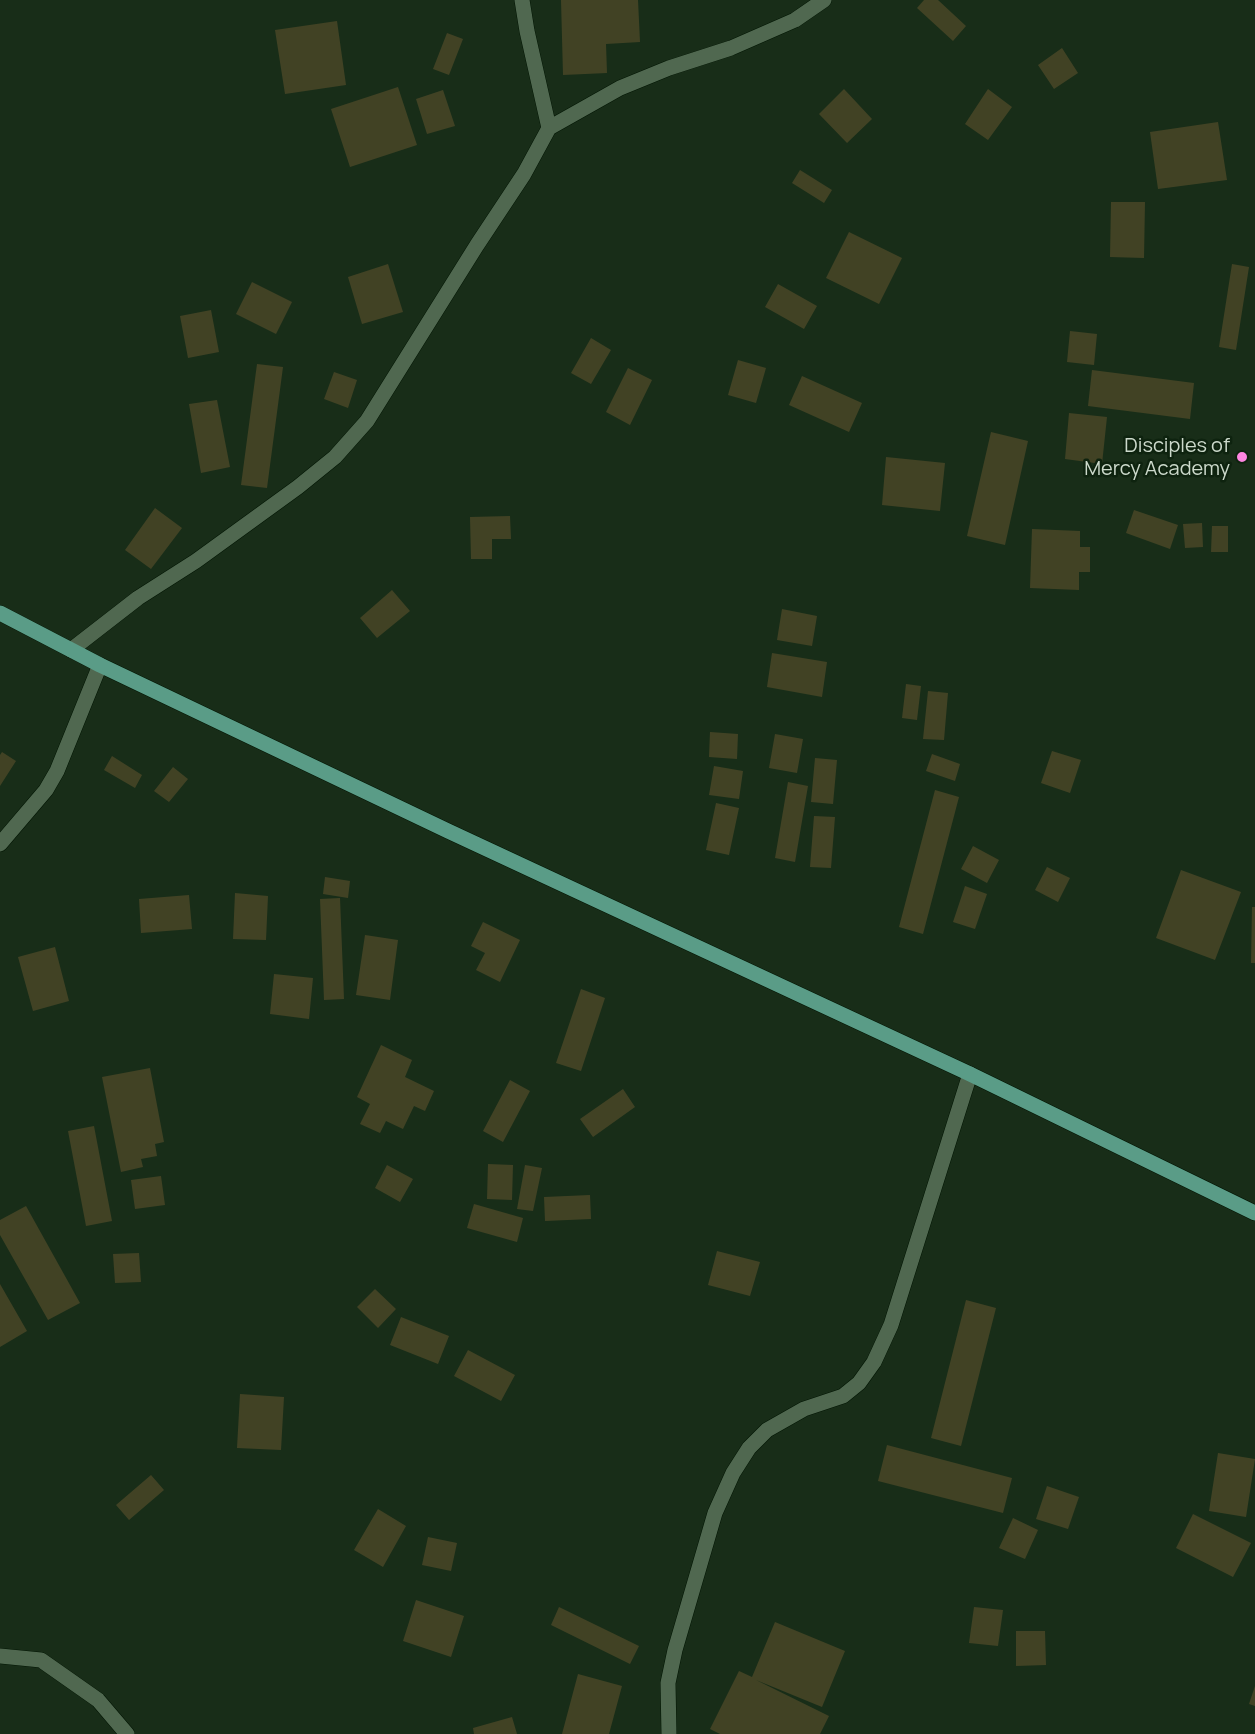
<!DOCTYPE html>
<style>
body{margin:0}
canvas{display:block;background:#182d18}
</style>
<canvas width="1255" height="1734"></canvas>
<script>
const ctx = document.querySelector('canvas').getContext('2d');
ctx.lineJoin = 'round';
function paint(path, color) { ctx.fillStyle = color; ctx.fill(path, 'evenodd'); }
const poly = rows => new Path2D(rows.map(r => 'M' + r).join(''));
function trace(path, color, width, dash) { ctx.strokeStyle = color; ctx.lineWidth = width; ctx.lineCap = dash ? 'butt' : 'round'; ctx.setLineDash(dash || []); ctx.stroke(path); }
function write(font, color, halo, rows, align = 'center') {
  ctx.font = font + ' Manrope,sans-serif'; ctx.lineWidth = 5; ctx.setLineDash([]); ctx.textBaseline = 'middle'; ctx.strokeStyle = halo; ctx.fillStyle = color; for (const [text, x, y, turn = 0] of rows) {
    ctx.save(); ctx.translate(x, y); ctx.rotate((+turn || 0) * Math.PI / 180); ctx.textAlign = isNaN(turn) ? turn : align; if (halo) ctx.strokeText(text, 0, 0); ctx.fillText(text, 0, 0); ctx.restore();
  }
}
paint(poly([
 [561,0,638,0,640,42,606,44,607,73,563,75],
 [924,0,938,0,966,26,953,41,917,8],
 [337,21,346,85,285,94,275,30],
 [447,33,463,39,449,75,433,69],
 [1062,48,1078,73,1054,89,1038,65],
 [398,87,417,145,350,167,331,109],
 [844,89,872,119,847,143,819,114],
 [988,89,1012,107,988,140,965,124],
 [443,90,455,126,427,134,416,99],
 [1218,122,1227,180,1158,189,1150,132],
 [800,170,832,190,824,203,792,183],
 [1111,202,1145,202,1144,258,1110,257],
 [849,232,902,258,879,304,826,278],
 [388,264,403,312,362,324,348,277],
 [1232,264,1249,267,1236,350,1219,347],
 [252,282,292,302,276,334,236,314],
 [778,284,817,306,804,329,765,307],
 [211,310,219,352,188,358,180,316],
 [1070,331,1097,334,1094,365,1067,362],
 [591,338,611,350,591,384,571,373],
 [738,360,766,368,756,403,728,395],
 [257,364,283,367,267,488,241,485],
 [628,368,652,380,630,425,606,412],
 [1092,370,1194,383,1190,419,1088,406],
 [334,372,357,380,348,408,324,399],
 [802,376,862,403,849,432,789,405],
 [217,400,230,467,201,473,189,404],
 [1069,413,1107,417,1102,464,1065,459],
 [991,432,1028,441,1005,545,967,536],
 [886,457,945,463,940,511,882,505],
 [155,508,182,528,151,569,125,550],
 [1134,510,1178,525,1170,549,1126,533],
 [510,516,511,539,492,539,492,559,471,559,470,517],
 [1202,523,1203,547,1185,548,1183,524],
 [1212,526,1228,526,1228,552,1211,552],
 [1032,529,1080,531,1080,547,1090,547,1090,572,1079,572,1079,590,1030,588],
 [392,590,410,611,377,638,360,618],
 [782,609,817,616,812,646,777,640],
 [772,653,827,662,822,697,767,687],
 [906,684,921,686,917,720,902,718],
 [928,691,948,693,944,740,923,739],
 [710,732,738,734,737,759,709,757],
 [775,734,803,739,797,773,769,768],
 [1052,751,1081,760,1070,793,1041,783],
 [2,752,16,761,0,786,0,755],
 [932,754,960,764,955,781,926,771],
 [112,756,142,775,135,788,104,770],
 [815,758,837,760,833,804,811,802],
 [714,766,743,771,739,799,709,795],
 [173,767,188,779,169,802,154,791],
 [788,782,808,786,795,862,775,858],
 [935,790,959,797,923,934,899,927],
 [716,803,739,808,729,855,706,850],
 [814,816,835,817,831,868,810,867],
 [973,846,999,860,987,883,961,869],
 [1047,867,1070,878,1058,902,1035,890],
 [1181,870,1241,892,1215,960,1156,938],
 [325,877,350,881,348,898,323,894],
 [965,886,987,894,975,929,953,922],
 [235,893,268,896,266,940,233,939],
 [189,895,192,929,141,933,139,899],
 [340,898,344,999,324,1000,320,899],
 [1252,907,1255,907,1255,963,1251,963],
 [483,922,520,940,500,982,476,970,485,953,471,946],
 [365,935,398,940,390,1000,356,995],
 [55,947,69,1001,33,1011,18,957],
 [274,974,313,978,309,1019,270,1014],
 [581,989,605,998,581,1071,556,1063],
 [381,1045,412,1060,405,1077,434,1091,425,1111,414,1106,403,1129,386,1121,380,1133,360,1124,370,1104,357,1097],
 [150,1068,164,1142,155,1144,157,1156,141,1159,143,1167,121,1172,102,1077],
 [510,1080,530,1091,503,1142,483,1131],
 [623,1089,635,1107,593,1137,580,1119],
 [94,1126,112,1221,86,1226,68,1131],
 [488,1164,513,1165,512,1200,487,1199],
 [387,1165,413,1179,400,1202,375,1188],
 [525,1165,542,1168,533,1211,517,1209],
 [161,1176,165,1205,135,1209,131,1180],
 [590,1195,591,1219,545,1221,544,1197],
 [474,1204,523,1218,517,1242,467,1228],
 [26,1206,80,1303,48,1320,0,1235,0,1220],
 [717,1251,760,1262,750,1296,708,1285],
 [139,1253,141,1282,115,1283,113,1254],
 [0,1284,27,1331,0,1347],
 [375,1289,396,1309,378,1328,357,1307],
 [966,1300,996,1308,961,1446,931,1438],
 [401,1317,449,1336,438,1364,390,1345],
 [468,1350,515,1375,501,1401,454,1376],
 [240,1394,284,1397,281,1450,237,1448],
 [887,1445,1012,1478,1003,1513,878,1481],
 [1218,1453,1255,1459,1246,1517,1209,1511],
 [151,1475,164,1490,129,1520,116,1505],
 [1047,1486,1079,1497,1068,1529,1036,1519],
 [378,1509,406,1526,383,1567,354,1550],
 [1193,1514,1251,1543,1233,1577,1176,1548],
 [1013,1518,1038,1530,1025,1559,999,1548],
 [428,1537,457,1543,451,1571,422,1565],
 [416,1600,464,1616,451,1657,403,1641],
 [559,1607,639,1646,630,1664,551,1625],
 [974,1607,1003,1610,998,1646,969,1643],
 [775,1622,845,1651,822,1707,756,1680,829,1716,820,1734,720,1734,710,1729,739,1671,752,1677],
 [1016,1631,1045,1631,1046,1665,1016,1666],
 [578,1674,622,1686,609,1734,562,1734],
 [1255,1686,1255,1706,1249,1704],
 [512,1717,517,1734,474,1734,473,1728]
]), '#414224');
const street = poly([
 [0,844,46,790,57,771,100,665],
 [0,1656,41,1660,98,1700,127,1734],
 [669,1734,668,1683,675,1650,715,1513,733,1473,749,1448,767,1430,804,1409,843,1396,859,1383,874,1362,891,1325,970,1074]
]);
const secondary = poly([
 [522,0,527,31,549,128],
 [71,650,138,598,196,561,298,487,335,457,367,421,477,245,524,174,549,128,620,88,669,68,731,48,795,20,824,0]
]);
const primary = poly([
 [0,613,100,665,448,831,970,1074,1255,1213]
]);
trace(street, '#021503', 16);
trace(secondary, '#021503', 16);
trace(primary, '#021503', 16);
trace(street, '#506850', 15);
trace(secondary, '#506850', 15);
trace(primary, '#5a9c87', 15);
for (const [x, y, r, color] of [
 [1242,457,6,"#fe86e1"]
]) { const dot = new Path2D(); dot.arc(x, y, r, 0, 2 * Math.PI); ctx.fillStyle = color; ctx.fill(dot); trace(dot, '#0e230f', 2); }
write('20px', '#ccd9cb', '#0e230f', [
 ["Disciples of",1230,446],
 ["Mercy Academy",1230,469]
], 'right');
</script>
